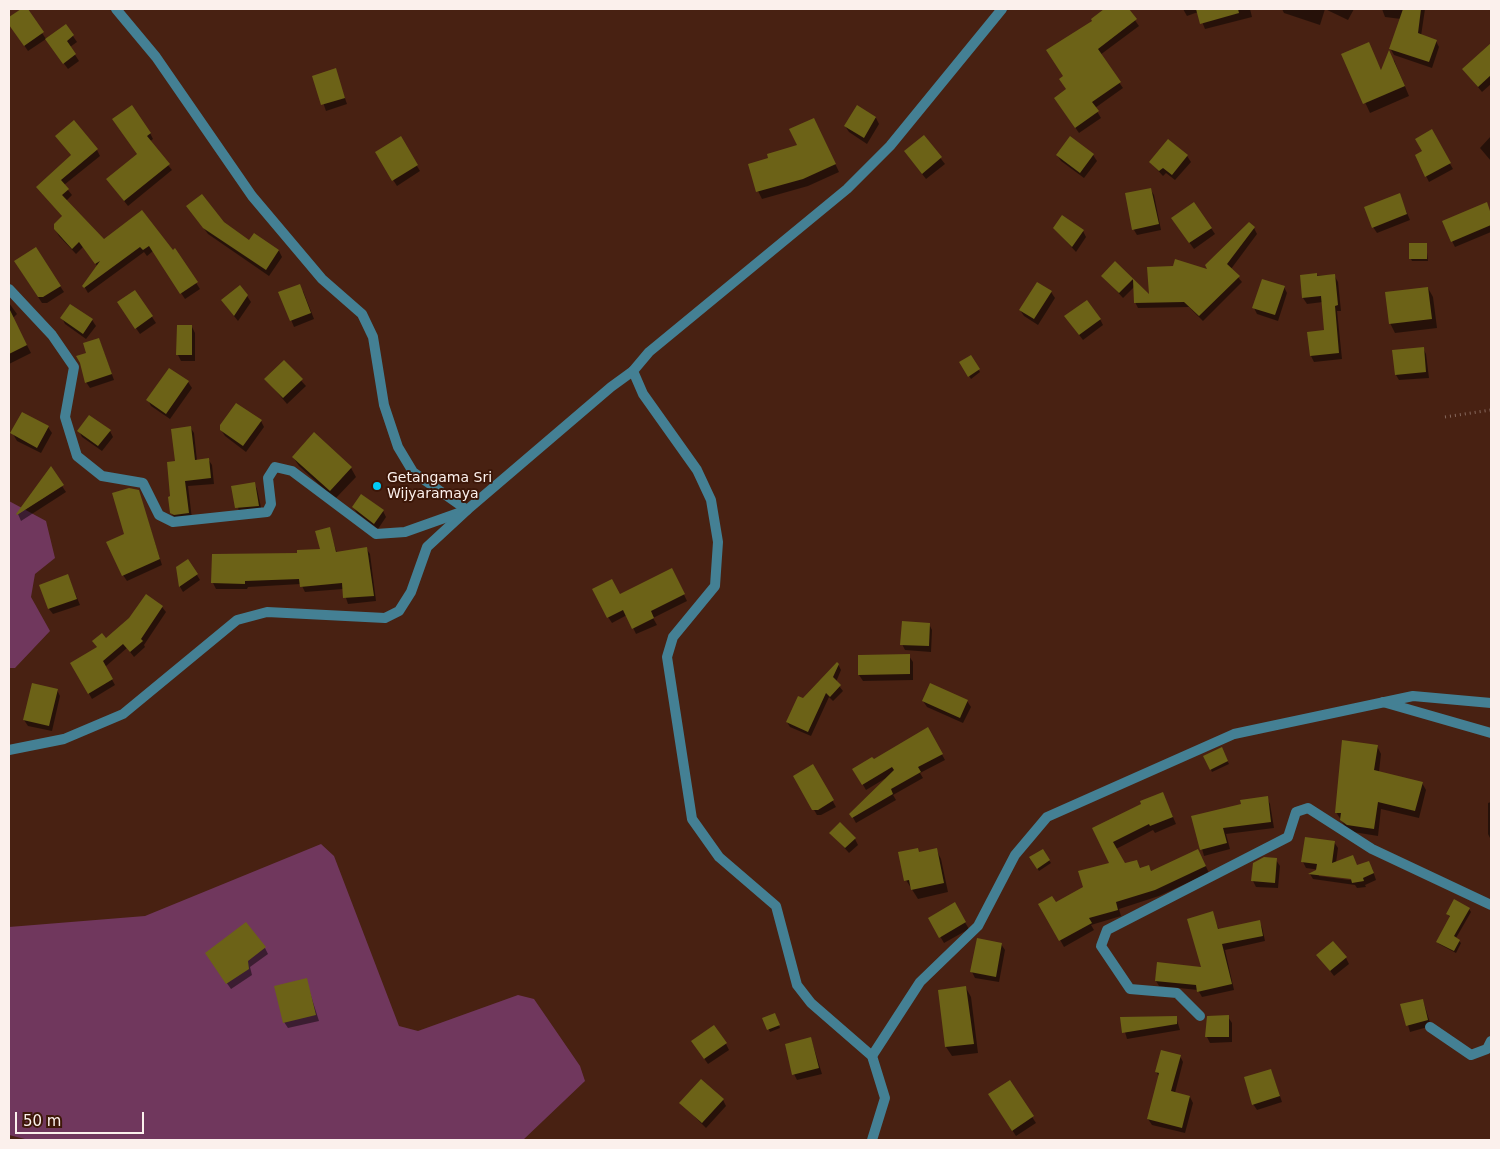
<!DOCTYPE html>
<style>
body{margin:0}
#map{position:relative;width:1500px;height:1149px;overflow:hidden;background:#482112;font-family:"DejaVu Sans",sans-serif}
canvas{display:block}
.frame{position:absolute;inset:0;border:10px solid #fbf0ec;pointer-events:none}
.scale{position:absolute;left:15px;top:1112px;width:129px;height:22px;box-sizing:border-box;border:2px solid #fbf0ec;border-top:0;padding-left:6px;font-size:15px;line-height:18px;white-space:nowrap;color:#fbf0ec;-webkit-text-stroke:4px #3d1708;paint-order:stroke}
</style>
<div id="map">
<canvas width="1500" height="1149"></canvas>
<div class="frame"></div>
<div class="scale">50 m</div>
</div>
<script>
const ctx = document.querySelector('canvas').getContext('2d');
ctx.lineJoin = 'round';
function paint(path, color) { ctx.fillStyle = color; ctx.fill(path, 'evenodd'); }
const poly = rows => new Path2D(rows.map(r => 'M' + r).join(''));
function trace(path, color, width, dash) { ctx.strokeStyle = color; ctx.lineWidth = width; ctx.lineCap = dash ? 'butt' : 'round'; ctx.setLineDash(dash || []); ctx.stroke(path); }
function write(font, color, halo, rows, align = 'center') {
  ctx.font = font + ' "DejaVu Sans",sans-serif'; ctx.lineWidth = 4; ctx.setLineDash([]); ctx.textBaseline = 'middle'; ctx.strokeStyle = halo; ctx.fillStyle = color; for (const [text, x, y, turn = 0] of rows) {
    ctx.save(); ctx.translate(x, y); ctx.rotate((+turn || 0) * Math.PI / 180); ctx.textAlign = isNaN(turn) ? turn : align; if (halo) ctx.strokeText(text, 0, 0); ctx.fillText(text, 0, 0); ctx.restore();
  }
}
paint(poly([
 [9,501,46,521,55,558,35,574,31,597,50,631,15,668,9,668],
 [321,844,334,856,399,1026,418,1031,518,995,534,999,580,1066,585,1081,523,1140,29,1140,9,1135,9,927,145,916]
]), '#70375d');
paint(poly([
 [24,9,26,9,46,39,28,51,9,23,9,19],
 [1107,9,1127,9,1139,26,1100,55,1123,88,1095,108,1101,118,1079,133,1059,104,1068,90,1064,77,1094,21,1092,19],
 [1183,9,1250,9,1252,17,1205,29,1198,12,1187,16],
 [1282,9,1325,9,1320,25,1284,13],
 [1325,9,1354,9,1348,20],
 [1382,9,1425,9,1421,36,1436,41,1439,47,1432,68,1394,55,1390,48,1401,19,1385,17],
 [66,26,77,42,70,47,79,61,68,69,50,45],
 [1368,43,1382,72,1394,60,1409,96,1370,113,1343,55],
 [1491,45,1491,84,1482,92,1463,69],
 [335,70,347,104,326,111,314,76],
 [857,107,876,118,879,124,867,144,849,132,845,126],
 [117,125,150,133,153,139,149,142,172,170,128,206,111,184,138,154],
 [818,127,839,172,808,186,762,199,758,191,770,159,799,146],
 [1431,131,1453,169,1429,182,1416,156,1423,152],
 [56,136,97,150,100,156,64,185,72,195,66,201,104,241,142,211,173,252,175,250,200,289,185,299,153,251,147,256,144,252,88,293,84,286,98,267,83,247,76,254,59,236,55,229,63,217,38,187,72,156],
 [1491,136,1491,161,1480,148],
 [924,137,945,164,926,179,909,157],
 [400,138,420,171,397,186,376,153],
 [1070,138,1093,155,1097,161,1084,178,1061,161,1057,155],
 [1169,140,1187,156,1191,162,1175,180,1166,173,1163,176,1150,162],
 [1150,189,1154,195,1161,230,1137,235,1134,230],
 [1402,201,1410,220,1377,233,1373,227],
 [1489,210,1491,232,1455,247,1452,241],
 [192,212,223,223,249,242,254,234,279,251,282,257,269,276,208,234],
 [1176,224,1211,228,1215,234,1194,249],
 [1054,228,1083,231,1086,237,1076,252],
 [1254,228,1257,234,1231,269,1242,282,1203,321,1189,307,1138,308,1135,302,1134,287,1123,298,1103,276,1115,263,1150,297,1209,271],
 [1426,244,1428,261,1412,261,1411,259],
 [19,268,60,286,64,292,47,303,42,303],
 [1334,275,1338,282,1341,311,1337,311,1342,359,1314,362,1311,356,1326,331,1323,302,1307,304,1303,298,1301,276],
 [1284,287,1287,293,1278,321,1257,314,1254,308],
 [1428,288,1433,297,1437,328,1395,333,1390,323],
 [135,291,156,323,140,334,122,308],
 [303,291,314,319,294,327,280,293],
 [1051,292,1055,298,1038,325,1024,316,1020,310],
 [247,296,251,302,238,321,226,306],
 [9,303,17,314,13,318,31,353,9,364],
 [62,318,92,320,96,326,86,339,65,324],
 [1100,319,1103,325,1083,340,1070,323],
 [192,327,195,333,195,361,181,361,178,355],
 [99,339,114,380,90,388,86,382,88,353],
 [1423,348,1426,354,1429,378,1399,380,1396,375],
 [970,356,980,372,971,379,960,362],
 [284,362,306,386,287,404,266,379],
 [188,382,192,388,170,419,151,406,148,400],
 [261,421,264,427,246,452,225,436,221,430],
 [48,427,52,433,41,453,17,441,13,434],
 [190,427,194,433,197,461,208,459,212,465,214,484,188,486,192,519,175,519,171,512,176,462],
 [79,431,110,431,113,437,102,451,82,437],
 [293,457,351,468,356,477,335,499,299,466],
 [254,483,257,489,262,512,240,514,232,487],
 [62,486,66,492,21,521,18,514],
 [138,490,162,565,127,581,123,575,126,534],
 [353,507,383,511,386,517,378,529,357,513],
 [329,529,337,553,366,548,370,554,376,601,348,604,343,589,305,592,301,584,248,587,247,589,216,589,213,583,322,550],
 [177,568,197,575,200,580,183,592,180,587],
 [68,576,80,605,53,614,49,609],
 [675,576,687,601,653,618,657,625,636,634,627,615,612,623,608,617,620,596],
 [162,607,166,612,144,645,145,647,134,657,127,648,105,667,115,685,92,699,72,664,98,648,93,642,106,640,130,619],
 [929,624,932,630,931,652,905,650,902,644],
 [909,656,913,662,913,680,863,681,859,675],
 [838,664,841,670,836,682,843,691,833,701,829,697,811,736,790,727,787,722,804,700],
 [57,690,60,696,52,731,28,726,24,720],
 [923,701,967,701,971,707,963,723,927,707],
 [928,729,945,760,920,773,923,778,893,795,896,800,856,823,851,814,886,778,866,790,854,769,873,761],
 [1377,746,1381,754,1379,772,1422,783,1426,790,1419,818,1381,809,1378,836,1353,832,1346,828,1336,812],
 [1221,749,1229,764,1212,772,1205,757],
 [813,766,836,807,821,815,817,815,795,777],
 [1163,794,1176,824,1155,833,1153,830,1116,849,1125,865,1137,861,1141,869,1149,866,1152,872,1202,858,1209,873,1159,896,1119,909,1121,916,1091,925,1094,930,1064,947,1040,904,1055,904,1084,888,1110,864,1093,829],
 [1267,798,1270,804,1274,828,1226,834,1230,849,1204,856,1193,817],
 [1491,802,1491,840,1488,834,1488,803],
 [831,833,855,839,858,845,849,853],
 [1334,842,1338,848,1336,863,1372,868,1376,880,1365,885,1366,887,1357,888,1355,885,1313,879,1310,874,1320,870,1306,868,1303,862],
 [1319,874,1357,879,1357,881,1319,876],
 [936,849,941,859,948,892,918,899,906,880,920,853],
 [1042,851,1051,863,1039,871,1031,858],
 [1276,860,1280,866,1278,888,1256,887,1253,881],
 [954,904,969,929,944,943,929,918],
 [1469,909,1471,912,1456,938,1461,943,1456,953,1439,944,1437,942,1450,917,1447,914],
 [1212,913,1219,930,1259,922,1262,927,1265,941,1225,950,1234,990,1202,997,1198,990,1159,986,1156,981,1203,968],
 [1001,944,1005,950,999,982,975,978,972,972],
 [265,948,268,954,250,967,252,975,231,989,210,959],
 [1318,955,1346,958,1349,964,1334,976],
 [306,980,319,1021,288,1028,284,1022],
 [966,988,971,997,978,1053,952,1056,946,1047,939,991],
 [1423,1000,1431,1026,1410,1032,1402,1005],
 [776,1017,780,1028,770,1032,764,1019],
 [1176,1017,1180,1030,1127,1039,1121,1018],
 [1228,1017,1232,1023,1232,1042,1210,1043,1207,1037],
 [811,1039,822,1074,797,1080,794,1074],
 [726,1044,729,1050,708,1064,696,1047],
 [1180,1056,1183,1062,1175,1093,1190,1097,1193,1103,1185,1133,1152,1125,1148,1119,1159,1077,1156,1071],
 [1271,1070,1282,1102,1257,1110,1253,1104],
 [1009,1081,1036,1123,1016,1136,993,1101],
 [723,1100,726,1106,706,1128,681,1103]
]), '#0007');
paint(poly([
 [21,9,28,9,44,32,24,46,9,25,9,17],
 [1104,9,1129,9,1137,19,1098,49,1121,82,1092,102,1099,111,1075,128,1054,98,1066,89,1059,79,1063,76,1046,50,1092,21,1091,19],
 [1196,9,1238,9,1239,13,1200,24],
 [1403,9,1421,9,1418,33,1437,40,1429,62,1389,49],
 [66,24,74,35,67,41,76,54,63,64,45,39],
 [1369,42,1381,70,1389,50,1405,86,1363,104,1341,54],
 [1491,43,1491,75,1478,87,1462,69],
 [336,68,345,98,321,105,312,76],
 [132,105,151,133,147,136,170,164,124,201,106,179,137,154,112,119],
 [857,105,876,117,864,138,844,126],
 [814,118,836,164,803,179,756,192,748,164,768,158,767,154,797,145,789,129],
 [74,120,98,149,61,180,69,189,62,195,104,239,142,210,173,250,175,248,198,282,180,294,149,246,143,250,140,247,84,288,82,286,100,261,95,264,79,242,72,249,54,229,54,224,62,216,36,187,71,155,55,136],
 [1432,129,1451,163,1425,177,1415,155,1422,151,1415,139],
 [924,135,942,157,922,174,904,151],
 [401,136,418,165,392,181,375,152],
 [1070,136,1094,154,1080,173,1056,155],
 [1168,139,1188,155,1172,175,1163,168,1159,171,1149,162],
 [1151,188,1159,224,1132,230,1125,193],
 [1400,193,1407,214,1372,228,1364,207],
 [202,194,224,222,249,240,254,233,279,250,266,270,203,228,186,206],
 [1194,202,1212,228,1189,243,1171,218],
 [1487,202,1491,214,1491,225,1451,242,1442,221],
 [1062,215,1084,230,1072,247,1053,228],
 [1249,222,1255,227,1227,264,1240,276,1199,316,1184,302,1134,303,1133,279,1119,293,1101,276,1115,261,1149,294,1147,267,1173,266,1175,259,1207,269,1205,265],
 [1409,243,1427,243,1427,259,1409,259],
 [36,247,61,286,43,297,38,297,14,261],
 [1317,273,1317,276,1335,274,1338,305,1335,306,1339,353,1310,356,1307,332,1324,330,1321,296,1302,298,1300,275],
 [1262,279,1285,286,1275,315,1252,308],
 [1037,282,1052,291,1034,319,1019,310],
 [300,284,311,313,290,321,278,292],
 [240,285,248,295,234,316,221,300],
 [1428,287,1432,319,1389,324,1385,292],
 [135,290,153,316,135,329,117,302],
 [1087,300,1101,319,1079,335,1064,316],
 [70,304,93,319,83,334,60,318],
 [9,308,27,345,9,354],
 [177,325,192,325,192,355,176,355],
 [99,338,112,374,85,383,80,363,76,356,86,353,83,343],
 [1424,347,1426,372,1395,375,1392,350],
 [971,355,980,369,968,377,959,362],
 [284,360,303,379,283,398,264,379],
 [169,368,189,381,166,414,146,400],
 [236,403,262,420,243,446,220,430,220,425],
 [22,412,49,426,37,448,10,433],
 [89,415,111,430,98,446,77,431],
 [191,426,195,460,209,458,211,478,185,481,189,513,174,515,170,513,168,497,170,496,167,462,175,461,171,429],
 [314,432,352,467,330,491,292,457],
 [51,466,64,485,17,515,16,514],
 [255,482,259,506,235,508,231,486],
 [129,488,139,490,160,559,122,576,106,542,124,534,112,493],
 [361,494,384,510,374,524,352,507],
 [330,527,336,552,367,547,374,596,343,598,342,583,300,587,299,579,245,581,245,584,211,583,212,554,297,553,297,550,320,549,315,531],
 [188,559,198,574,179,587,176,567],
 [672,568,685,594,651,611,654,618,632,629,623,610,607,618,592,589,612,579,620,594],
 [68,574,77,599,48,609,39,585],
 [146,594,163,606,141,639,143,641,130,652,123,644,103,661,113,679,88,694,70,663,97,647,92,641,102,633,106,638,129,618],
 [902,621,930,623,929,646,900,645],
 [910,654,910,674,858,675,858,655],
 [837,662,839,664,833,677,841,685,830,697,826,693,808,732,786,722,798,696,803,698],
 [32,683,58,689,49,726,23,720],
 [930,683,968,700,960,718,922,701],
 [928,727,943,754,918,767,921,772,891,789,893,794,852,818,849,814,894,770,892,767,862,785,852,769,872,757,874,759],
 [1342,740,1378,745,1374,770,1423,782,1415,811,1378,802,1374,829,1347,825,1340,820,1341,813,1335,813],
 [1222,747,1228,761,1210,770,1203,756],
 [813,764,834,800,818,810,812,810,793,776],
 [1163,792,1173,817,1150,826,1149,824,1113,842,1125,863,1137,860,1140,868,1149,865,1151,871,1198,849,1206,866,1155,890,1116,902,1118,910,1089,918,1092,923,1059,941,1038,904,1052,896,1056,902,1083,887,1078,871,1109,863,1092,828,1141,804,1140,801],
 [1268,796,1271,822,1223,828,1227,843,1200,850,1191,816,1241,804,1240,800],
 [840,822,856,838,845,848,829,833],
 [1305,837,1335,841,1332,863,1353,855,1357,865,1369,861,1374,873,1363,878,1364,881,1352,883,1351,879,1308,874,1316,870,1317,864,1301,862],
 [918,848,919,852,937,848,944,883,911,890,909,880,904,881,898,852],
 [1043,849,1050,860,1037,869,1029,857],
 [1264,857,1277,858,1275,883,1251,881,1253,863],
 [1454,899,1470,908,1454,936,1460,940,1454,951,1436,942,1450,916,1446,914],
 [955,902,966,922,939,938,928,918],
 [1213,911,1218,929,1260,920,1263,936,1222,944,1232,984,1197,992,1196,985,1155,981,1157,962,1201,967,1187,919],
 [246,922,266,947,248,961,249,969,226,984,205,953],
 [977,938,1002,943,996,977,970,972],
 [1333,941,1347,957,1330,971,1316,955],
 [307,978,316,1015,283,1023,274,986],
 [966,986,974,1044,945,1047,938,990],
 [1423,999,1428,1020,1406,1026,1400,1004],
 [775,1013,780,1025,767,1030,762,1018],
 [1229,1015,1229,1037,1205,1037,1207,1016],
 [1177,1016,1177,1024,1122,1033,1120,1017],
 [714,1025,727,1043,704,1059,691,1041],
 [811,1037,819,1068,792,1075,785,1044],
 [1161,1050,1181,1055,1171,1091,1190,1096,1182,1128,1147,1119,1159,1073,1155,1072],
 [1271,1069,1280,1096,1252,1105,1244,1077],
 [701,1079,724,1099,702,1123,679,1103],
 [1010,1080,1034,1116,1012,1131,988,1094]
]), '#6c6217');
trace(poly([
 [1445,417,1491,410]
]), '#85675c', 3, [1, 4]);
trace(poly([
 [9,289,52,335,74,367,65,417,77,456,102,476,143,483,159,515,173,522,267,512,271,504,268,478,275,467,292,471,376,534,405,532,467,510],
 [1383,702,1491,733],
 [1200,1016,1177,993,1130,989,1101,946,1107,930,1288,837,1296,812,1308,808,1372,849,1491,905],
 [1430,1027,1471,1055,1487,1049,1491,1041]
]), '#448094', 10);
trace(poly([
 [116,9,156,57,252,196,322,279,362,314,373,337,384,405,398,447,413,472,467,510],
 [9,750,64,739,123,714,237,620,267,612,385,618,399,611,411,592,427,547,467,510,611,387,633,371],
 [872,1056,920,982,978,926,1015,855,1047,817,1234,734,1413,696,1491,703]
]), '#448094', 10);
trace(poly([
 [872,1140,885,1098,872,1056,811,1003,797,985,776,906,719,857,692,819,667,657,673,637,715,586,718,542,711,500,697,470,643,394,633,371,649,352,847,189,890,146,1002,9]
]), '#448094', 10);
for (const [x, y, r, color] of [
 [377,486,5,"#00cbf8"]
]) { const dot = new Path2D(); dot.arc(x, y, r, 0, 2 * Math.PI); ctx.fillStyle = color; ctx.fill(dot); trace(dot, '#3d1708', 2); }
write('14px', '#fbf0ec', '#3d1708', [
 ["Getangama Sri",387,478],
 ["Wijyaramaya",387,494]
], 'left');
</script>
